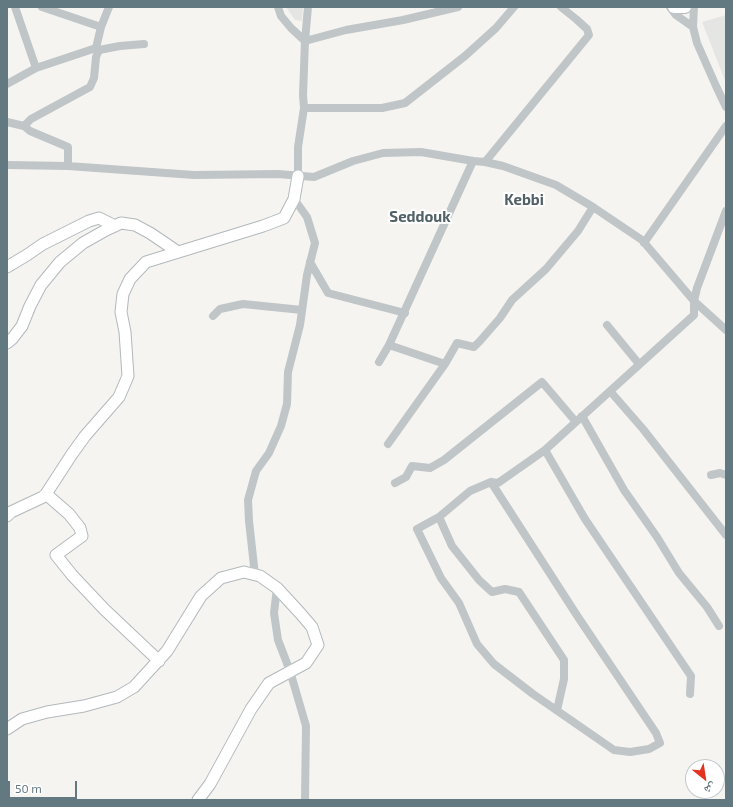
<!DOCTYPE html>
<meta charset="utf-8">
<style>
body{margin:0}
#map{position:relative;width:733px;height:807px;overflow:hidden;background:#f5f4f1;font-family:"Exo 2","Noto Naskh Arabic",sans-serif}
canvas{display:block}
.frame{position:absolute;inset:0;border:8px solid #637982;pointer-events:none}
.north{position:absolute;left:685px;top:759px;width:40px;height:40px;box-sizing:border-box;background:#fff;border:1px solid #c1c9cd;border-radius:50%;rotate:150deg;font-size:11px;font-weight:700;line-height:16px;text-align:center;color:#637982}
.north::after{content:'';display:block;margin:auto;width:14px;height:18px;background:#e43221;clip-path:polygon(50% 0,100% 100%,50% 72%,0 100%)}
.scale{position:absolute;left:8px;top:781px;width:69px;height:18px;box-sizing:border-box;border:2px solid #637982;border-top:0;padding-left:5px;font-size:12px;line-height:14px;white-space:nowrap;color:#637982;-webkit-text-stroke:3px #fff;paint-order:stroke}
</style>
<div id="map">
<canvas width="733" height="807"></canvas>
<div class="frame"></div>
<div class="north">ش</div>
<div class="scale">50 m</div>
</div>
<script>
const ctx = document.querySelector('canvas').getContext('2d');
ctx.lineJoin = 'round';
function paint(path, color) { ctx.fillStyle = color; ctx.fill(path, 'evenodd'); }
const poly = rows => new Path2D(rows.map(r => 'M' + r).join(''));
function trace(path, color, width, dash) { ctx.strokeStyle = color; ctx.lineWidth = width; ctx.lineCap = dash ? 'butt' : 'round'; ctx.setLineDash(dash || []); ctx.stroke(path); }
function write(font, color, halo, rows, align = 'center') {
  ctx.font = font + ' "Exo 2",sans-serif'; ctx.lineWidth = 4; ctx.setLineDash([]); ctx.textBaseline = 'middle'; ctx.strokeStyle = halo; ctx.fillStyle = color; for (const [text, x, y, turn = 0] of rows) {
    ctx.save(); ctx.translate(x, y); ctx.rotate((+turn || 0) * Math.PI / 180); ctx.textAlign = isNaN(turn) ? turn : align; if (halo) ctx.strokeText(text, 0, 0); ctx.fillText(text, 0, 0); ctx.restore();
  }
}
paint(poly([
 [286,7,303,7,302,21,295,20],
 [726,15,726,83,702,22]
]), '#e5e6e4');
const secondary = poly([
 [7,267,27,255,43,244,89,221,99,218,115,226],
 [7,343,12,339,22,326,30,306,41,285,60,262,83,243,106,230,121,223,135,225,150,233,178,252],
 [46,494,69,514,80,528,82,536,56,555,72,575,104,609,159,661],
 [7,516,11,512,43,497,46,494,72,454,85,436,119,397,128,376,125,332,121,312,123,294,130,279,146,262,263,226,284,218,294,199,298,176],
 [7,729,22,719,47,712,84,706,117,697,134,687,167,651,201,596,221,578,244,572,260,576,277,588,300,613,312,627,318,645,306,663,269,683,251,709,210,784,198,800]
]);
const primary = poly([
 [674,7,685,7]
]);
trace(secondary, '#b2b9bc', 13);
trace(primary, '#b1b7b9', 14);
trace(poly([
 [15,7,36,68,96,48],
 [42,7,101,27],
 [109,7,101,27,96,48,99,50,96,57,94,78,90,87,31,119,24,126,30,131,68,147,68,166,194,175,278,174,314,177,353,161,383,153,421,152,473,161,485,162,503,166,556,185,593,207,642,240,694,301,726,330],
 [278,7,281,16,291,28,305,41],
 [670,7,676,15,693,27],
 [694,7,693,27,697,43,716,86,726,107],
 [305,41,308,7],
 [99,50,120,46,144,44],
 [7,84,36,68],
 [304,108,303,95,305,41,346,30,403,20,458,7],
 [7,122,24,126],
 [485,162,589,35,587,29,576,19,561,7],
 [7,165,68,166],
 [298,176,298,147,304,108,382,108,405,103,465,56,496,28,514,7],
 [644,243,726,126],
 [310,262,328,293,405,313],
 [213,316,220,309,243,304,302,310],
 [607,325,639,364],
 [389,345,473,161],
 [379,362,389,345,445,364],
 [610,391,643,429,726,535],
 [582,416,624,490,657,537,679,573,707,607,719,626],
 [388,444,445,364,457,343,474,347,480,341,500,318,512,300,546,269,578,231,593,207],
 [545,450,585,519,691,676,690,694],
 [711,475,720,473,726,475],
 [491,482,578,617,656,733,660,743,649,749,630,752,614,750,533,694,494,664,477,644,459,603,441,578,417,529,439,517,470,491,491,482,498,483,545,450,694,315,694,301,697,288,726,211],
 [395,483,406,477,412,466,430,468,444,460,542,382,576,422],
 [439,517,452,546,479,580,492,592,505,589,519,592,564,660,564,679,557,710],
 [255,575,249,521,248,500,256,471,269,453,281,426,287,404,288,372,300,325,307,275,315,243,307,217,294,199],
 [277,588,274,613,278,640,290,671,306,726,305,800]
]), '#c0c5c7', 8);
trace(secondary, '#fff', 11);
trace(primary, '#fff', 12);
write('bold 15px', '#516167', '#fff', [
 ["Kebbi",524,200],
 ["Seddouk",420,217]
]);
</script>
